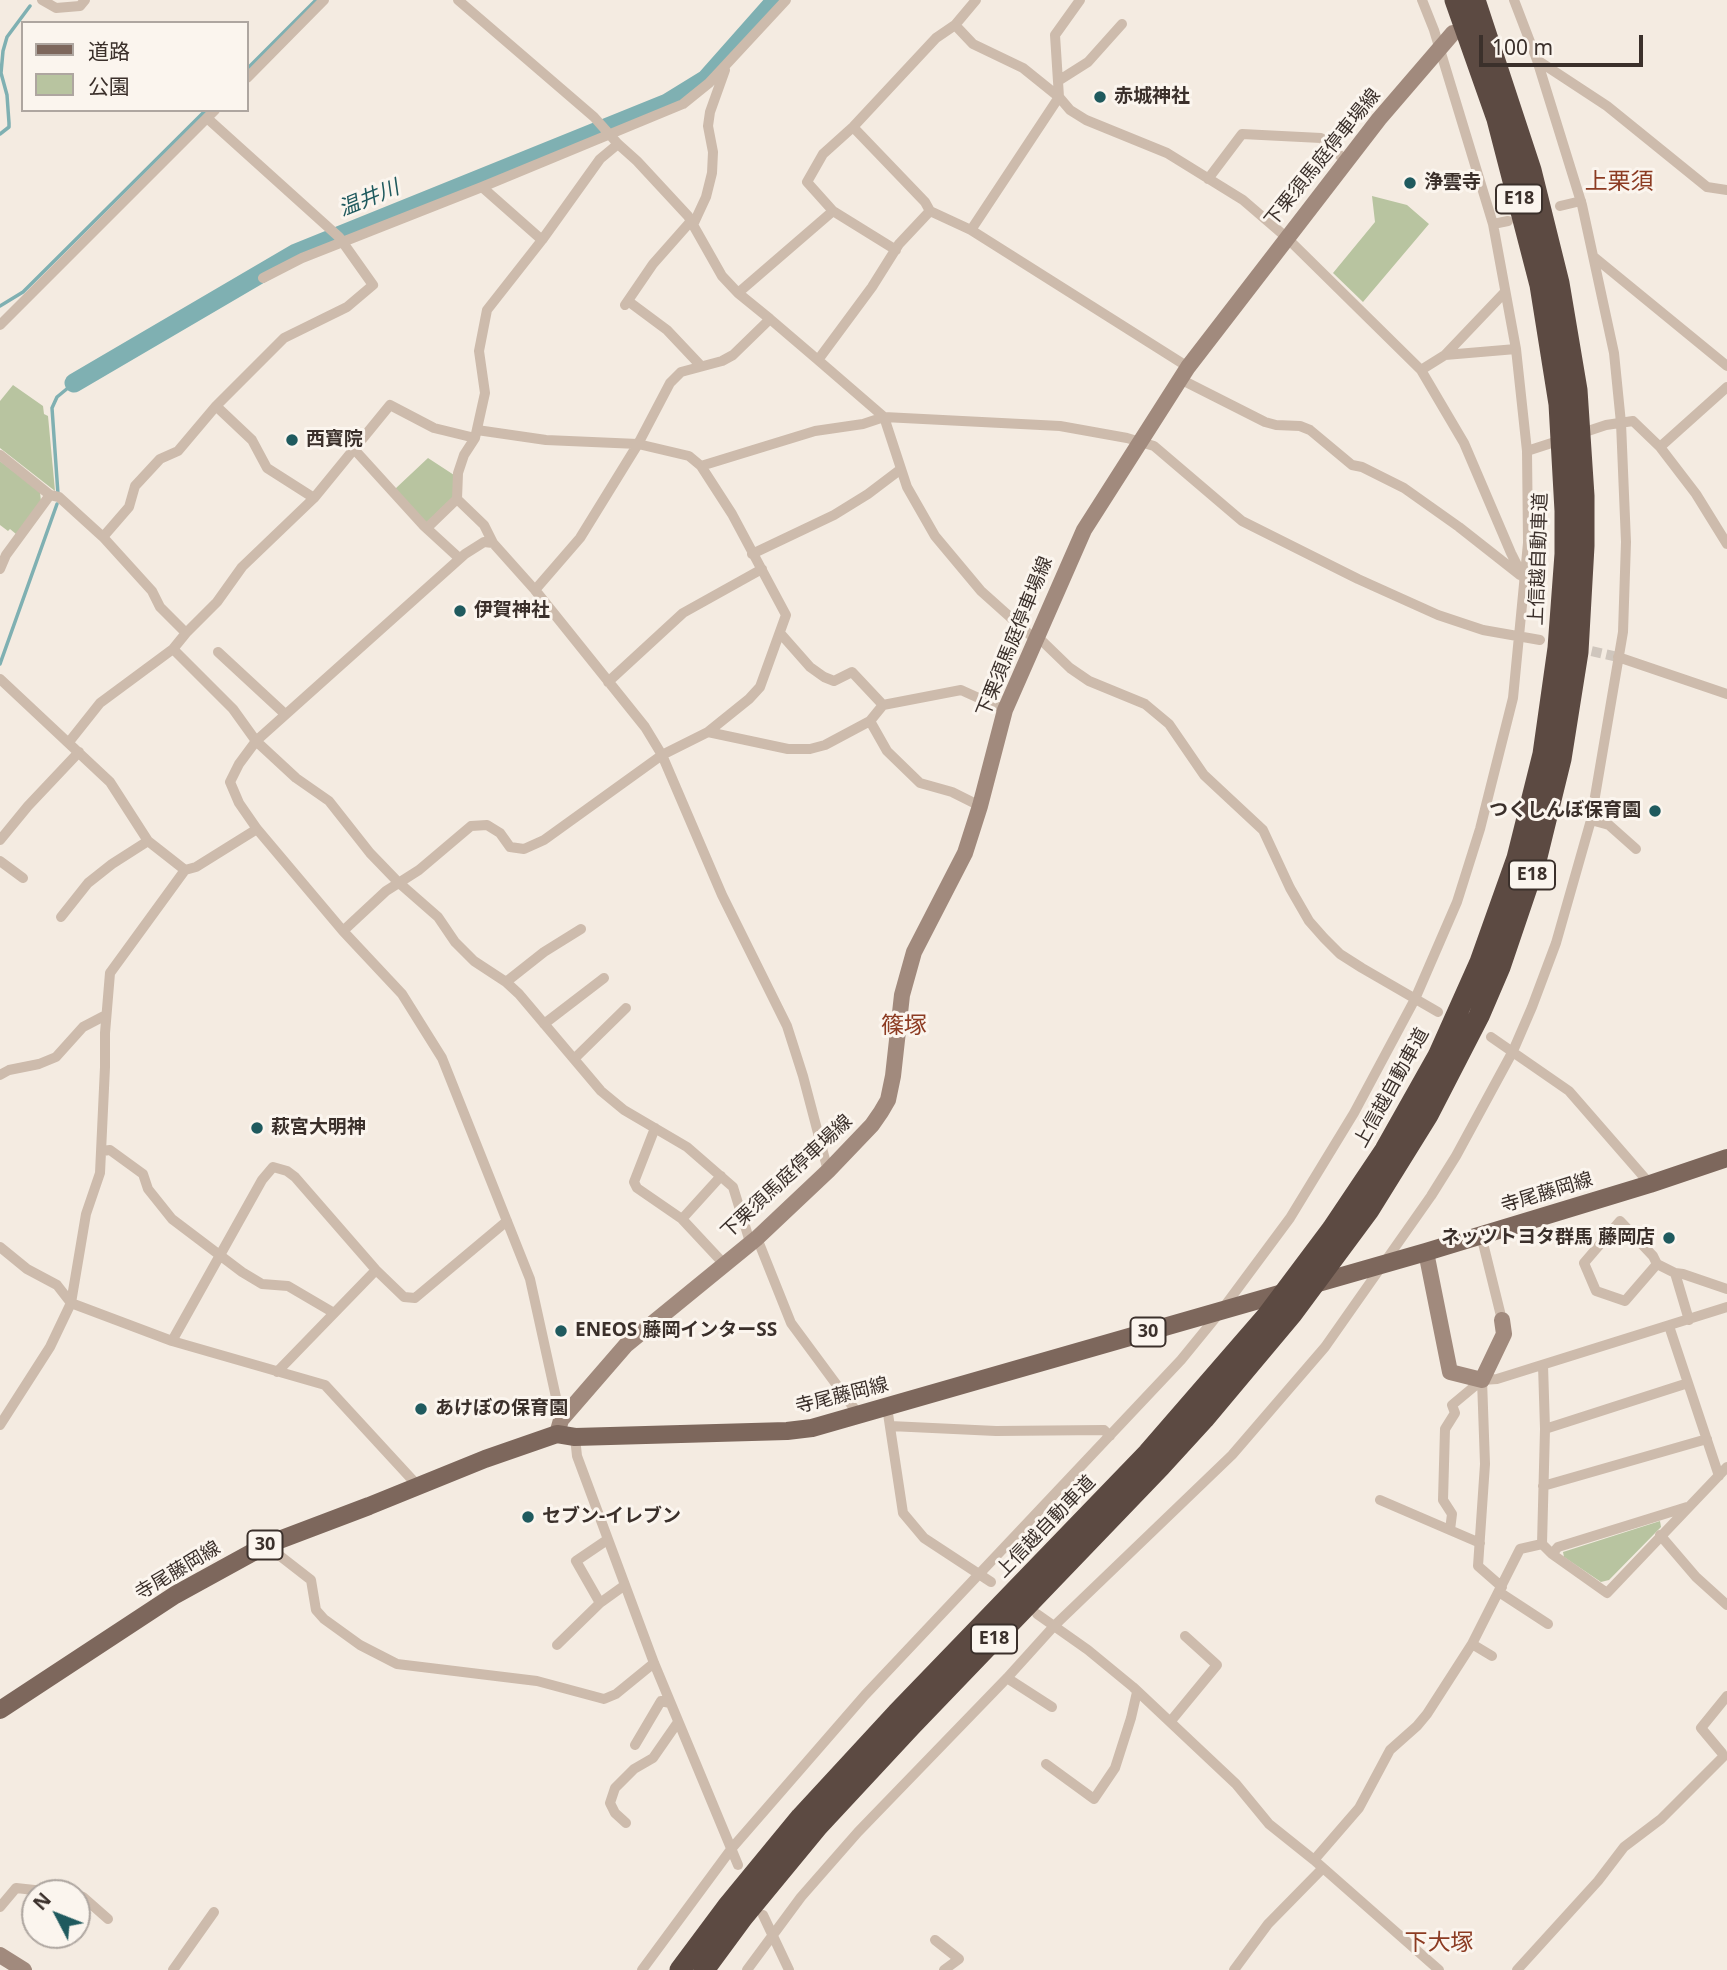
<!DOCTYPE html>
<meta charset="utf-8">
<style>
body{margin:0}
#map{position:relative;width:1727px;height:1970px;overflow:hidden;background:#f4ebe1;font-family:"Noto Sans","Noto Sans JP",sans-serif}
canvas{display:block}
.legend{position:absolute;left:21px;top:21px;width:228px;height:91px;box-sizing:border-box;background:#fbf5ee;border:2px solid #aea6a0;margin:0;padding:9px 12px;list-style:none;font-size:21px;color:#3b302b}
.legend li{display:flex;align-items:center;gap:14px;height:35px}
.legend b{width:35px;border:2px solid #aea6a0}
.north{position:absolute;left:21px;top:1879px;width:70px;height:70px;box-sizing:border-box;background:#fbf5ee;border:2px solid #aea6a0;border-radius:50%;rotate:312deg;font-size:19px;font-weight:700;line-height:28px;text-align:center;color:#3b302b}
.north::after{content:'';display:block;margin:auto;width:24px;height:32px;background:#1f5a5e;clip-path:polygon(50% 0,100% 100%,50% 72%,0 100%)}
.scale{position:absolute;left:1479px;top:35px;width:164px;height:32px;box-sizing:border-box;border:4px solid #3b302b;border-top:0;padding-left:9px;font-size:21px;line-height:24px;white-space:nowrap;color:#3b302b;-webkit-text-stroke:5px #fbf5ee;paint-order:stroke}
</style>
<div id="map">
<canvas width="1727" height="1970"></canvas>
<ul class="legend">
<li><b style="height:9px;background:#7d675c"></b>道路</li>
<li><b style="height:19px;background:#b8c4a0"></b>公園</li>
</ul>
<div class="north">N</div>
<div class="scale">100 m</div>
</div>
<script>
const ctx = document.querySelector('canvas').getContext('2d');
ctx.lineJoin = 'round';
function paint(path, color) { ctx.fillStyle = color; ctx.fill(path, 'evenodd'); }
const poly = rows => new Path2D(rows.map(r => 'M' + r).join(''));
function trace(path, color, width, dash) { ctx.strokeStyle = color; ctx.lineWidth = width; ctx.lineCap = dash ? 'butt' : 'round'; ctx.setLineDash(dash || []); ctx.stroke(path); }
function write(font, color, halo, rows, align = 'center') {
  ctx.font = font + ' "Noto Sans","Noto Sans JP",sans-serif'; ctx.lineWidth = 6; ctx.setLineDash([]); ctx.textBaseline = 'middle'; ctx.strokeStyle = halo; ctx.fillStyle = color; for (const [text, x, y, turn = 0] of rows) {
    ctx.save(); ctx.translate(x, y); ctx.rotate((+turn || 0) * Math.PI / 180); ctx.textAlign = isNaN(turn) ? turn : align; if (halo) ctx.strokeText(text, 0, 0); ctx.fillText(text, 0, 0); ctx.restore();
  }
}
paint(poly([
 [1372,196,1407,205,1429,224,1363,302,1333,273,1375,222],
 [13,385,43,406,44,414,48,416,55,491,0,448,0,401],
 [428,458,454,475,455,495,426,523,395,489],
 [0,461,40,492,41,501,16,534,10,529,8,531,0,525],
 [1660,1521,1661,1527,1609,1580,1601,1582,1564,1557,1563,1552]
]), '#b8c4a0');
trace(poly([
 [247,69,316,0],
 [0,134,9,127,9,123,7,95,1,73,3,51,7,37,30,6],
 [0,306,23,292,206,110],
 [58,494,52,408,57,397,74,383],
 [0,664,57,504]
]), '#7fb0b2', 3.5);
trace(poly([
 [74,383,296,253,667,103,706,79,776,0]
]), '#7fb0b2', 19);
trace(poly([
 [1577,648,1618,657]
]), '#cfc6bd', 10, [10, 5]);
trace(poly([
 [42,0,56,8,80,6,85,0],
 [458,0,594,117,618,144,637,161,688,216,722,276,738,293,770,319],
 [955,25,973,44,1023,68,1059,97,1070,110,1086,120,1167,153,1243,200,1286,237,1421,370,1464,443,1511,553,1524,579],
 [1537,60,1607,106,1707,187,1727,190],
 [247,78,324,0],
 [1058,81,1088,62,1122,24],
 [853,127,925,202,930,211],
 [1208,179,1242,134,1321,138,1347,162],
 [482,187,542,240],
 [1560,206,1581,201],
 [1493,224,1508,221],
 [693,225,706,197,712,173,713,152,708,126,710,112,725,70],
 [971,230,1188,367],
 [896,250,833,211,807,182,823,154,853,127,936,38,955,25,976,0],
 [1594,257,1727,366],
 [263,278,302,258,482,187,683,104,709,83,786,0],
 [738,293,833,211],
 [628,301,667,330,701,366],
 [625,305,653,264,691,221],
 [0,325,215,110],
 [1445,355,1505,292],
 [818,360,884,417,907,487,935,536,981,591,1029,634,1039,638,1070,668,1089,681,1145,704,1169,724,1204,775,1263,830,1290,888,1309,921,1324,938,1340,954,1362,968,1438,1012],
 [1421,370,1445,355,1516,349],
 [1180,379,1265,422,1276,425,1300,426,1310,430,1352,465,1362,467,1404,488,1459,527,1520,575],
 [216,406,252,440,267,468,314,498],
 [477,430,546,440,638,444,689,456,701,466,815,431,863,424,884,417,1060,426,1127,438,1154,446,1242,521,1358,579,1438,615,1483,630,1540,640],
 [1579,434,1606,425,1633,421,1660,447,1696,494,1727,544],
 [1660,447,1727,387],
 [353,448,423,525,459,558],
 [1527,451,1564,439],
 [0,455,50,495,59,497,103,537,152,591,160,607,186,633,173,649,100,703,69,742],
 [701,466,732,514,786,615,760,687,749,699,708,732],
 [428,527,457,499],
 [103,537,129,507,135,486,160,459,178,451,216,406,284,338,347,307,373,285,339,237,207,118],
 [493,543,484,525,457,499,458,473,464,455,475,438,485,393,479,351,487,310,542,240,600,159,618,144],
 [752,554,834,515,868,494,901,469],
 [0,569,6,555,50,495],
 [535,590,645,727,662,755,722,895,787,1026,803,1076,828,1171],
 [186,633,217,602,242,567,314,498,390,405,434,428,475,438],
 [780,633,810,667,824,677,834,681,852,672,883,705],
 [173,649,233,709,256,741,296,778,329,801,370,853,398,882,438,917,455,942,474,961,506,982,519,994,601,1091,624,1110,687,1147,733,1187,750,1242],
 [218,652,285,714],
 [1618,657,1727,694],
 [0,679,110,782,148,841,185,870],
 [608,682,683,613,762,569],
 [870,721,887,751,920,783,952,792,980,806],
 [1591,820,1609,825,1636,849],
 [0,840,28,806,79,752],
 [0,861,23,878],
 [61,917,88,883,112,864,148,841],
 [343,931,386,891,419,870,471,826,487,825,500,833,510,847,524,849,544,840,662,755,708,732,788,749,810,749,825,745,870,721,883,705,961,690,1005,710],
 [506,982,544,952,581,929],
 [544,1024,604,978],
 [1491,1037,1569,1091,1650,1184],
 [574,1059,626,1008],
 [0,1075,9,1070,39,1064,56,1057,83,1027,106,1015],
 [655,1128,634,1182,637,1188,682,1219,724,1264],
 [102,1151,110,1150,143,1174,148,1189,172,1219,242,1272,262,1284,288,1286,334,1313],
 [682,1219,721,1176],
 [1481,1235,1502,1320],
 [757,1238,791,1323,859,1415],
 [0,1247,27,1269,57,1285,71,1303,172,1341,325,1385,418,1486],
 [1657,1264,1625,1301,1596,1291,1584,1263,1620,1221,1653,1256,1657,1264,1675,1273,1683,1274,1727,1289],
 [1675,1273,1689,1320],
 [1669,1326,1719,1476],
 [172,1341,262,1180,273,1167,287,1171,295,1177,376,1270,404,1297,415,1298,507,1221],
 [1543,1365,1545,1429,1542,1544,1552,1554,1607,1593,1727,1467],
 [277,1372,376,1270],
 [1482,1380,1485,1464,1478,1566,1502,1587],
 [887,1407,903,1513,924,1538,991,1582],
 [561,1420,530,1279,442,1058,402,994,343,931,257,829,239,803,230,782,239,764,256,741,465,554,484,542,493,543,535,590,580,538,638,444,670,383,681,372,722,361,733,355,770,319,818,360,872,287,899,244,930,211,971,230,1059,97,1055,35,1080,0],
 [0,1425,50,1347,71,1303,86,1214,100,1173,105,1067,105,1033,110,973,185,870,196,867,257,829],
 [890,1426,996,1431,1104,1430,1110,1436],
 [1545,1429,1688,1383],
 [575,1437,577,1456,654,1663,738,1865],
 [1543,1486,1707,1439],
 [1380,1500,1480,1543],
 [1450,1530,1452,1514,1443,1500,1445,1429,1455,1413,1452,1405,1482,1380,1497,1379,1727,1307],
 [1660,1535,1696,1577,1727,1605],
 [266,1545,311,1580,316,1610,324,1619,360,1645,397,1664,537,1681,604,1699,616,1694,654,1663],
 [1552,1554,1558,1547,1687,1507],
 [1499,1592,1548,1624],
 [600,1603,576,1561,607,1540],
 [1037,1614,1088,1650,1133,1687,1236,1784,1269,1824,1314,1860,1439,1970],
 [1472,1644,1492,1656],
 [557,1645,600,1603,625,1585],
 [1007,1678,1052,1707],
 [1170,1722,1217,1665,1185,1636],
 [635,1745,661,1701,670,1703],
 [1046,1764,1094,1799,1115,1768,1131,1718,1137,1692],
 [626,1823,615,1813,610,1803,615,1788,634,1769,653,1758,678,1722],
 [1314,1860,1359,1808,1390,1750,1417,1726,1427,1714,1472,1644,1520,1549,1542,1544],
 [77,1895,83,1897,108,1919],
 [0,1907,16,1888,62,1893],
 [763,1915,789,1970],
 [935,1940,959,1959,944,1970],
 [173,1970,214,1912],
 [642,1970,732,1848,865,1695,1181,1360,1221,1311,1290,1218,1354,1113,1415,999,1457,902,1480,829,1513,698,1528,543,1527,451,1516,349,1493,224,1434,30,1422,0],
 [747,1970,801,1897,858,1832,1007,1678,1054,1626,1232,1455,1325,1347,1431,1196,1456,1156,1513,1051,1532,1007,1556,943,1591,820,1623,632,1626,542,1621,423,1614,353,1582,205,1537,60,1514,0],
 [1234,1970,1268,1924,1322,1869],
 [1517,1970,1598,1881,1624,1847,1661,1819,1723,1757,1722,1753,1701,1728,1727,1696]
]), '#cdbbac', 10);
trace(poly([
 [1426,1252,1450,1372,1482,1380,1504,1334,1502,1320],
 [557,1434,561,1420,626,1345,757,1238,828,1171,872,1125,881,1112,888,1100,893,1076,902,995,914,952,965,853,980,806,1005,710,1084,530,1188,367,1379,119,1453,33],
 [0,1955,24,1970]
]), '#a18a7d', 16);
trace(poly([
 [0,1710,175,1595,266,1545,369,1506,485,1459,557,1434,575,1437,787,1431,812,1428,1426,1252,1650,1184,1727,1158]
]), '#7d675c', 18);
trace(poly([
 [680,1970,727,1907,801,1817,897,1713,1148,1453,1266,1317,1332,1229,1385,1150,1438,1056,1480,962,1517,858,1543,754,1558,648,1565,554,1565,511,1559,404,1540,285,1497,119,1455,0],
 [704,1970,743,1917,818,1826,911,1726,1161,1466,1204,1419,1292,1314,1369,1210,1428,1115,1479,1016,1500,967,1536,861,1561,759,1578,652,1584,546,1584,496,1577,390,1559,283,1531,170,1475,0]
]), '#5c4a42', 21);
for (const [x, y, r, color] of [
 [1100,97,7,"#1f5a5e"],
 [1410,183,7,"#1f5a5e"],
 [292,440,7,"#1f5a5e"],
 [460,611,7,"#1f5a5e"],
 [1655,811,7,"#1f5a5e"],
 [257,1128,7,"#1f5a5e"],
 [1669,1238,7,"#1f5a5e"],
 [561,1331,7,"#1f5a5e"],
 [421,1409,7,"#1f5a5e"],
 [528,1517,7,"#1f5a5e"]
]) { const dot = new Path2D(); dot.arc(x, y, r, 0, 2 * Math.PI); ctx.fillStyle = color; ctx.fill(dot); trace(dot, '#fbf5ee', 2.5); }
for (const [x, y, w] of [
 [1519,199,46],
 [1532,875,46],
 [1148,1332,35],
 [265,1545,35],
 [994,1639,46]
]) { const box = new Path2D(); box.roundRect(x - w / 2, y - 14.5, w, 29, 5); ctx.fillStyle = '#fbf5ee'; ctx.fill(box); trace(box, '#3b302b', 2); }
write('bold 18px', '#3b302b', null, [
 ["E18",1519,199],
 ["E18",1532,875],
 ["30",1148,1332],
 ["30",265,1545],
 ["E18",994,1639]
]);
write('bold 19px', '#3b302b', '#fbf5ee', [
 ["赤城神社",1114,97],
 ["浄雲寺",1424,183],
 ["西寶院",306,440],
 ["伊賀神社",474,611],
 ["つくしんぼ保育園",1641,811,"right"],
 ["萩宮大明神",271,1128],
 ["ネッツトヨタ群馬 藤岡店",1655,1238,"right"],
 ["ENEOS 藤岡インターSS",575,1331],
 ["あけぼの保育園",435,1409],
 ["セブン-イレブン",542,1517]
], 'left');
write('19px', '#3b302b', '#fbf5ee', [
 ["下栗須馬庭停車場線",1323,158,-51],
 ["上信越自動車道",1539,559,-88],
 ["下栗須馬庭停車場線",1015,637,-68],
 ["上信越自動車道",1392,1088,-61],
 ["下栗須馬庭停車場線",787,1177,-43],
 ["寺尾藤岡線",1547,1193,-17],
 ["寺尾藤岡線",842,1396,-14],
 ["上信越自動車道",1046,1527,-46],
 ["寺尾藤岡線",178,1571,-31]
]);
write('italic 21px', '#1f5a5e', '#fbf5ee', [
 ["温井川",369,199,-22]
]);
write('23px', '#8c3b22', '#fbf5ee', [
 ["上栗須",1619,182],
 ["篠塚",904,1026],
 ["下大塚",1439,1943]
]);
</script>
